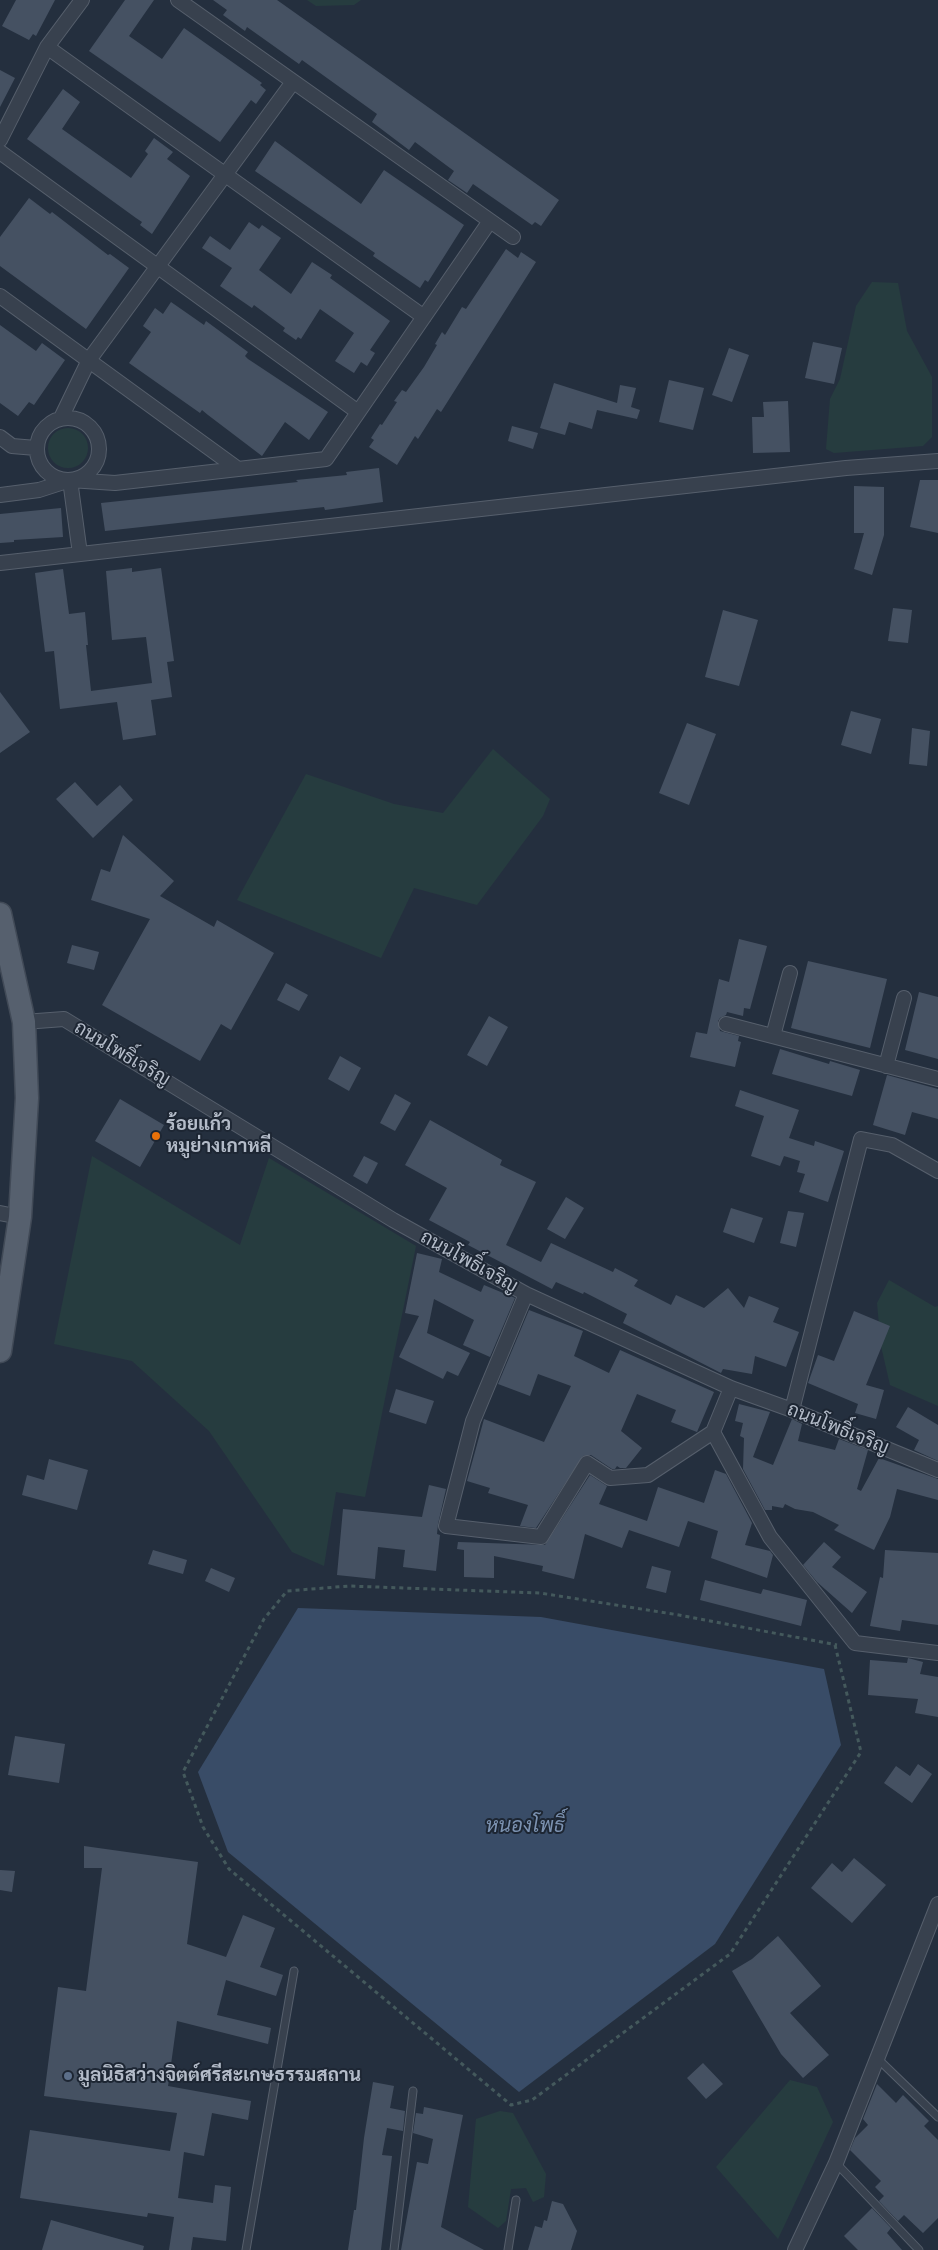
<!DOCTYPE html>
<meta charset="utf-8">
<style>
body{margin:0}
canvas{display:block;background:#242f3e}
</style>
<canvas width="938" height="2250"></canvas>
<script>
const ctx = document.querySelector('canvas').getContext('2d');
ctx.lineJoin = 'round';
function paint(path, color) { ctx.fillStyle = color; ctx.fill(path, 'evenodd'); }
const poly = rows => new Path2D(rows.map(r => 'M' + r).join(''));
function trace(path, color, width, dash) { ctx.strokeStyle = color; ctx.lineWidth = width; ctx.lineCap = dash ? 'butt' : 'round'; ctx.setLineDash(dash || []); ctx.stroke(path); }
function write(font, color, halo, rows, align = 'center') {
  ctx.font = font + ' Karla,Sarabun,sans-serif'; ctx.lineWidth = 4; ctx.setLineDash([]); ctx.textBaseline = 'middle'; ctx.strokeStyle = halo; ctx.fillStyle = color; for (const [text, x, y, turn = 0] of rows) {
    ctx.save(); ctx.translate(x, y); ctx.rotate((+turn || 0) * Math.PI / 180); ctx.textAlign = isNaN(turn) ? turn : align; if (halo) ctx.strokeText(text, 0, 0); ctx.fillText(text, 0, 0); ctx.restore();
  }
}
paint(poly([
 [307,0,361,0,354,5,316,6],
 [872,282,898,283,907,331,932,377,932,437,923,446,834,453,826,449,830,399,840,379,856,306],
 '48 448a20 20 0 1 1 40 0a20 20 0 1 1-40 0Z',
 [493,749,550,799,543,816,477,905,414,888,381,958,237,900,306,774,394,804,443,813],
 [92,1156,240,1245,269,1158,416,1246,365,1497,336,1492,324,1566,292,1552,209,1431,132,1361,54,1344],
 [889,1280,935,1307,938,1306,938,1406,890,1385,881,1346,877,1303],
 [790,2080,817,2087,833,2122,778,2239,716,2167],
 [500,2111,513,2113,546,2174,544,2197,533,2202,526,2188,511,2189,506,2221,498,2228,468,2207,476,2119]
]), '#263c3f');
paint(poly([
 [298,1608,541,1617,824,1669,841,1745,715,1944,519,2092,228,1852,198,1772]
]), '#394c67');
paint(poly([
 [16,0,55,0,36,36,33,34,29,40,2,26],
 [125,0,154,0,129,36,162,59,184,28,262,83,260,85,266,90,256,104,251,100,220,142,89,51],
 [213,0,277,0,559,200,541,226,535,222,532,225,473,184,467,193,448,180,454,171,415,142,409,150,372,122,377,114,302,60,299,64,247,27,245,31,223,15,227,10],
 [0,70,15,78,0,107],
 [63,89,80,102,62,129,131,178,148,154,145,151,154,138,173,152,167,159,190,176,152,234,140,225,142,222,136,218,27,139],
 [275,141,361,204,384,170,464,225,428,282,425,280,420,288,373,256,375,253,255,171],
 [29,198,50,214,52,212,108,255,110,254,129,268,86,329,0,266,0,237],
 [249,222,259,229,262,225,281,238,259,270,291,294,312,262,332,275,330,278,390,321,370,350,375,353,367,366,361,362,354,373,335,361,354,333,320,309,301,339,298,337,296,340,283,331,285,328,254,305,252,308,220,286,232,268,202,248,210,236,230,250],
 [506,249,518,258,521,252,536,262,441,412,437,409,418,439,415,436,397,465,369,447,374,440,371,438,380,424,382,425,397,402,394,401,402,390,406,392,424,367,437,345,435,344,442,332,445,335,462,307,466,309],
 [171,302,204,325,206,321,248,352,245,356,248,359,328,412,309,440,285,422,262,456,208,415,202,410,200,413,129,363,151,332,143,326,155,308,163,314],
 [0,325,36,351,42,343,65,360,34,405,29,402,18,416,0,403],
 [813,342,842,348,834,384,805,378],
 [729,348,749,355,732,402,712,395],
 [669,380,704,388,693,430,659,422],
 [554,383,617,403,620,385,636,388,631,407,640,410,637,419,597,410,592,429,569,422,565,435,540,428],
 [788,401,790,452,753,453,752,417,764,417,763,402],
 [512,426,538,433,533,449,508,441],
 [379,468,383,502,325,510,324,507,105,531,101,503,298,482,296,480,347,475,346,472],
 [920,480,938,480,938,533,910,527],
 [854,486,884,487,884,535,872,575,854,569,864,533,854,533],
 [61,508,63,537,14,540,14,542,0,543,0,514],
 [132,568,132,572,161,568,174,661,167,662,172,697,151,700,156,735,123,740,117,702,60,709,54,651,45,652,35,573,63,569,69,614,85,612,88,645,86,645,91,691,152,683,146,637,112,640,106,571],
 [893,608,912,610,908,643,888,641],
 [723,610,758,620,739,686,705,677],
 [0,692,30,732,0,753],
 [851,711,881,719,871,754,841,745],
 [687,723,716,734,689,805,659,793],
 [912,728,930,731,927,766,909,764],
 [75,782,97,806,120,785,133,800,93,838,56,799],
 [123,835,174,881,160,896,214,927,217,920,274,953,231,1030,221,1024,200,1061,102,1005,150,919,91,900,101,869,110,872],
 [739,939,767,946,750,1009,744,1008,743,1016,727,1012,726,1015,720,1018,718,1021,720,1031,739,1036,738,1041,741,1042,735,1067,690,1057,696,1032,707,1034,719,979,729,982],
 [72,945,99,952,94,970,67,963],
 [808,961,887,979,870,1048,791,1028],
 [286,983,308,995,299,1011,277,1000],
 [919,992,938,997,938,1059,905,1050],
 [489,1016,508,1027,487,1066,467,1055],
 [780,1049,829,1064,830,1061,860,1070,852,1096,772,1074],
 [340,1056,361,1068,349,1091,328,1079],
 [887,1075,938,1089,938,1119,912,1112,905,1135,873,1125],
 [740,1090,799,1110,789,1138,814,1146,815,1141,844,1151,828,1202,799,1192,805,1174,797,1172,800,1161,784,1156,780,1166,751,1156,764,1116,735,1106],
 [395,1094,411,1103,395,1131,380,1123],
 [120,1099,164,1125,140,1167,95,1141],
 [430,1120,502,1160,500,1165,536,1182,506,1245,541,1262,551,1243,613,1272,615,1268,638,1280,634,1286,671,1305,676,1295,704,1308,728,1288,744,1308,749,1296,779,1308,773,1322,799,1332,786,1367,755,1356,752,1374,723,1369,721,1373,623,1323,627,1314,584,1292,583,1294,556,1282,552,1289,468,1245,470,1242,429,1220,447,1188,405,1165],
 [364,1156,378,1163,367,1184,353,1176],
 [566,1197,584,1208,565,1239,547,1229],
 [731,1208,763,1218,754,1243,723,1232],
 [788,1211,804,1213,796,1247,780,1243],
 [417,1253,442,1259,439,1272,481,1292,484,1285,515,1298,490,1357,463,1345,474,1320,434,1299,427,1333,470,1353,458,1376,447,1371,443,1379,399,1357,419,1316,405,1313],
 [529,1310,583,1331,574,1356,609,1373,620,1350,714,1392,697,1432,671,1422,676,1410,637,1394,621,1431,642,1448,626,1468,620,1468,617,1466,615,1469,612,1469,591,1455,583,1456,536,1528,520,1526,528,1505,488,1493,490,1488,467,1481,484,1419,544,1442,571,1386,538,1374,530,1396,498,1384],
 [854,1311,890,1326,866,1385,884,1390,876,1419,855,1413,858,1404,808,1383,818,1355,834,1361],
 [396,1389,434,1401,426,1424,389,1412],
 [739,1404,770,1412,753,1457,773,1465,792,1419,802,1424,798,1441,835,1450,839,1439,868,1450,857,1489,861,1491,879,1458,938,1479,938,1500,897,1489,890,1517,874,1550,834,1530,839,1525,813,1512,795,1509,785,1504,783,1508,772,1506,772,1510,765,1510,743,1469,744,1438,740,1436,743,1423,735,1421],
 [908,1407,938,1425,938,1461,914,1450,919,1440,896,1427],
 [49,1459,88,1470,77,1510,22,1495,27,1475,44,1480],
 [715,1470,726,1474,752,1523,745,1545,770,1551,773,1555,767,1578,711,1558,718,1531,688,1521,679,1547,629,1530,622,1548,585,1534,574,1579,542,1571,543,1566,494,1556,494,1578,464,1577,464,1550,457,1549,458,1542,545,1545,590,1475,607,1486,599,1504,647,1521,658,1487,704,1503],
 [429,1485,446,1489,438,1524,437,1534,440,1535,436,1571,403,1567,405,1550,378,1547,375,1579,337,1575,343,1509,422,1517],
 [824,1542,841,1557,832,1567,867,1592,852,1613,817,1582,803,1565],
 [153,1550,187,1560,183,1574,148,1564],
 [885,1550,938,1553,938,1625,902,1620,900,1631,870,1626,880,1577,883,1578],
 [652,1566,671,1571,666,1593,646,1588],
 [211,1568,235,1578,229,1592,205,1581],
 [705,1580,761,1594,763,1589,807,1600,801,1626,700,1600],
 [908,1658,923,1662,920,1674,938,1677,938,1717,915,1713,918,1699,868,1695,870,1660,907,1663],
 [15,1736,65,1744,59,1783,8,1775],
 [918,1764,932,1774,912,1803,884,1783,896,1766,910,1776],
 [84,1846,198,1862,187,1944,226,1957,243,1915,275,1928,260,1967,283,1975,276,1996,226,1980,217,2015,271,2028,268,2044,177,2021,168,2086,251,2101,248,2120,212,2113,204,2156,184,2152,178,2198,213,2203,215,2185,231,2187,226,2241,193,2237,191,2250,169,2250,174,2217,148,2213,147,2217,20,2198,30,2130,170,2151,177,2113,44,2096,58,1987,86,1991,102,1868,84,1868],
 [854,1858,886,1885,852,1923,811,1888,832,1863,842,1872],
 [0,1870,15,1871,12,1892,0,1890],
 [778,1936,821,1986,790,2013,829,2055,803,2078,781,2054,732,1971,752,1959],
 [703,2063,723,2084,706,2099,687,2078],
 [373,2082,394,2086,390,2108,405,2111,403,2131,387,2128,382,2155,392,2156,381,2250,348,2250,354,2210,356,2210,364,2138],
 [877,2084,896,2103,903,2095,929,2121,924,2126,938,2140,938,2218,923,2233,904,2215,898,2221,879,2201,884,2196,875,2187,881,2181,850,2150,855,2138,868,2125,863,2119],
 [424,2107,463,2115,441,2227,484,2250,401,2250,417,2162,428,2164,433,2139,413,2133,416,2113,423,2114],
 [552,2201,563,2204,577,2231,571,2250,528,2250,535,2226,542,2228,544,2220,547,2221],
 [872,2208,891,2228,887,2233,902,2250,858,2250,844,2236],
 [51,2220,144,2246,143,2250,42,2250]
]), '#455162');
const lane = poly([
 [877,2058,938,2117],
 [836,2163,919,2250],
 [246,2250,294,1971],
 [394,2250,413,2091],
 [508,2250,516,2200]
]);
const street = poly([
 [178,0,513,237],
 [47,47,424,317],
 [0,140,47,47,82,0],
 [0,152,358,412],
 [0,296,238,469],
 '37 449a31 31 0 1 1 62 0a31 31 0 1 1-62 0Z',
 [61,418,89,360,293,82],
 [0,437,12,446,36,448],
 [70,480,80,554],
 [0,495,39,490,70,480,115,483,326,459,490,221],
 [0,563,846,468,938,461],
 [24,1022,64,1019,393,1220,526,1294,731,1388,792,1410,938,1470],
 [726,1024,938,1079],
 [773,1036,790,973],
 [886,1066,904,998],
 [0,1213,20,1217],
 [526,1294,473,1421,446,1526,541,1537,587,1463,610,1478,648,1475,713,1432],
 [731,1388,713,1432,770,1537,855,1643,938,1653],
 [792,1410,861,1139,892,1145,938,1171],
 [795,2250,836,2163,938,1904]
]);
const primary = poly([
 [0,914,24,1022,27,1098,20,1217,0,1351]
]);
trace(lane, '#565f6c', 9);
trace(street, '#565f6c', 16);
trace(primary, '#414a57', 25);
trace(poly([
 [835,1645,861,1752,730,1954,532,2100,511,2105,229,1869,203,1827,183,1772,264,1619,287,1591,349,1586,540,1593,679,1615,837,1645]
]), '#44595c', 3, [4, 4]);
trace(lane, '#38414e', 7);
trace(street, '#38414e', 14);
trace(primary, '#56606e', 22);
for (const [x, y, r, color] of [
 [156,1136,5,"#e8710a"],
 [68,2076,5,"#5c6f8a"]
]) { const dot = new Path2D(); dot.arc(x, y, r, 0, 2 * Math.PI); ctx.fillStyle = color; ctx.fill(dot); trace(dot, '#1d2633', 2); }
write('19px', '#b4bcc9', '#1d2633', [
 ["ถนนโพธิ์เจริญ",122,1054,31],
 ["ถนนโพธิ์เจริญ",469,1262,29],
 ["ถนนโพธิ์เจริญ",838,1429,22]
]);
write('bold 19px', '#b4bcc9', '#1d2633', [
 ["ร้อยแก้ว",166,1125],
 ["หมูย่างเกาหลี",166,1147],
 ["มูลนิธิสว่างจิตต์ศรีสะเกษธรรมสถาน",78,2076]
], 'left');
write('italic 20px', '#7c92b1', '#1d2633', [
 ["หนองโพธิ์",525,1826]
]);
</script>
